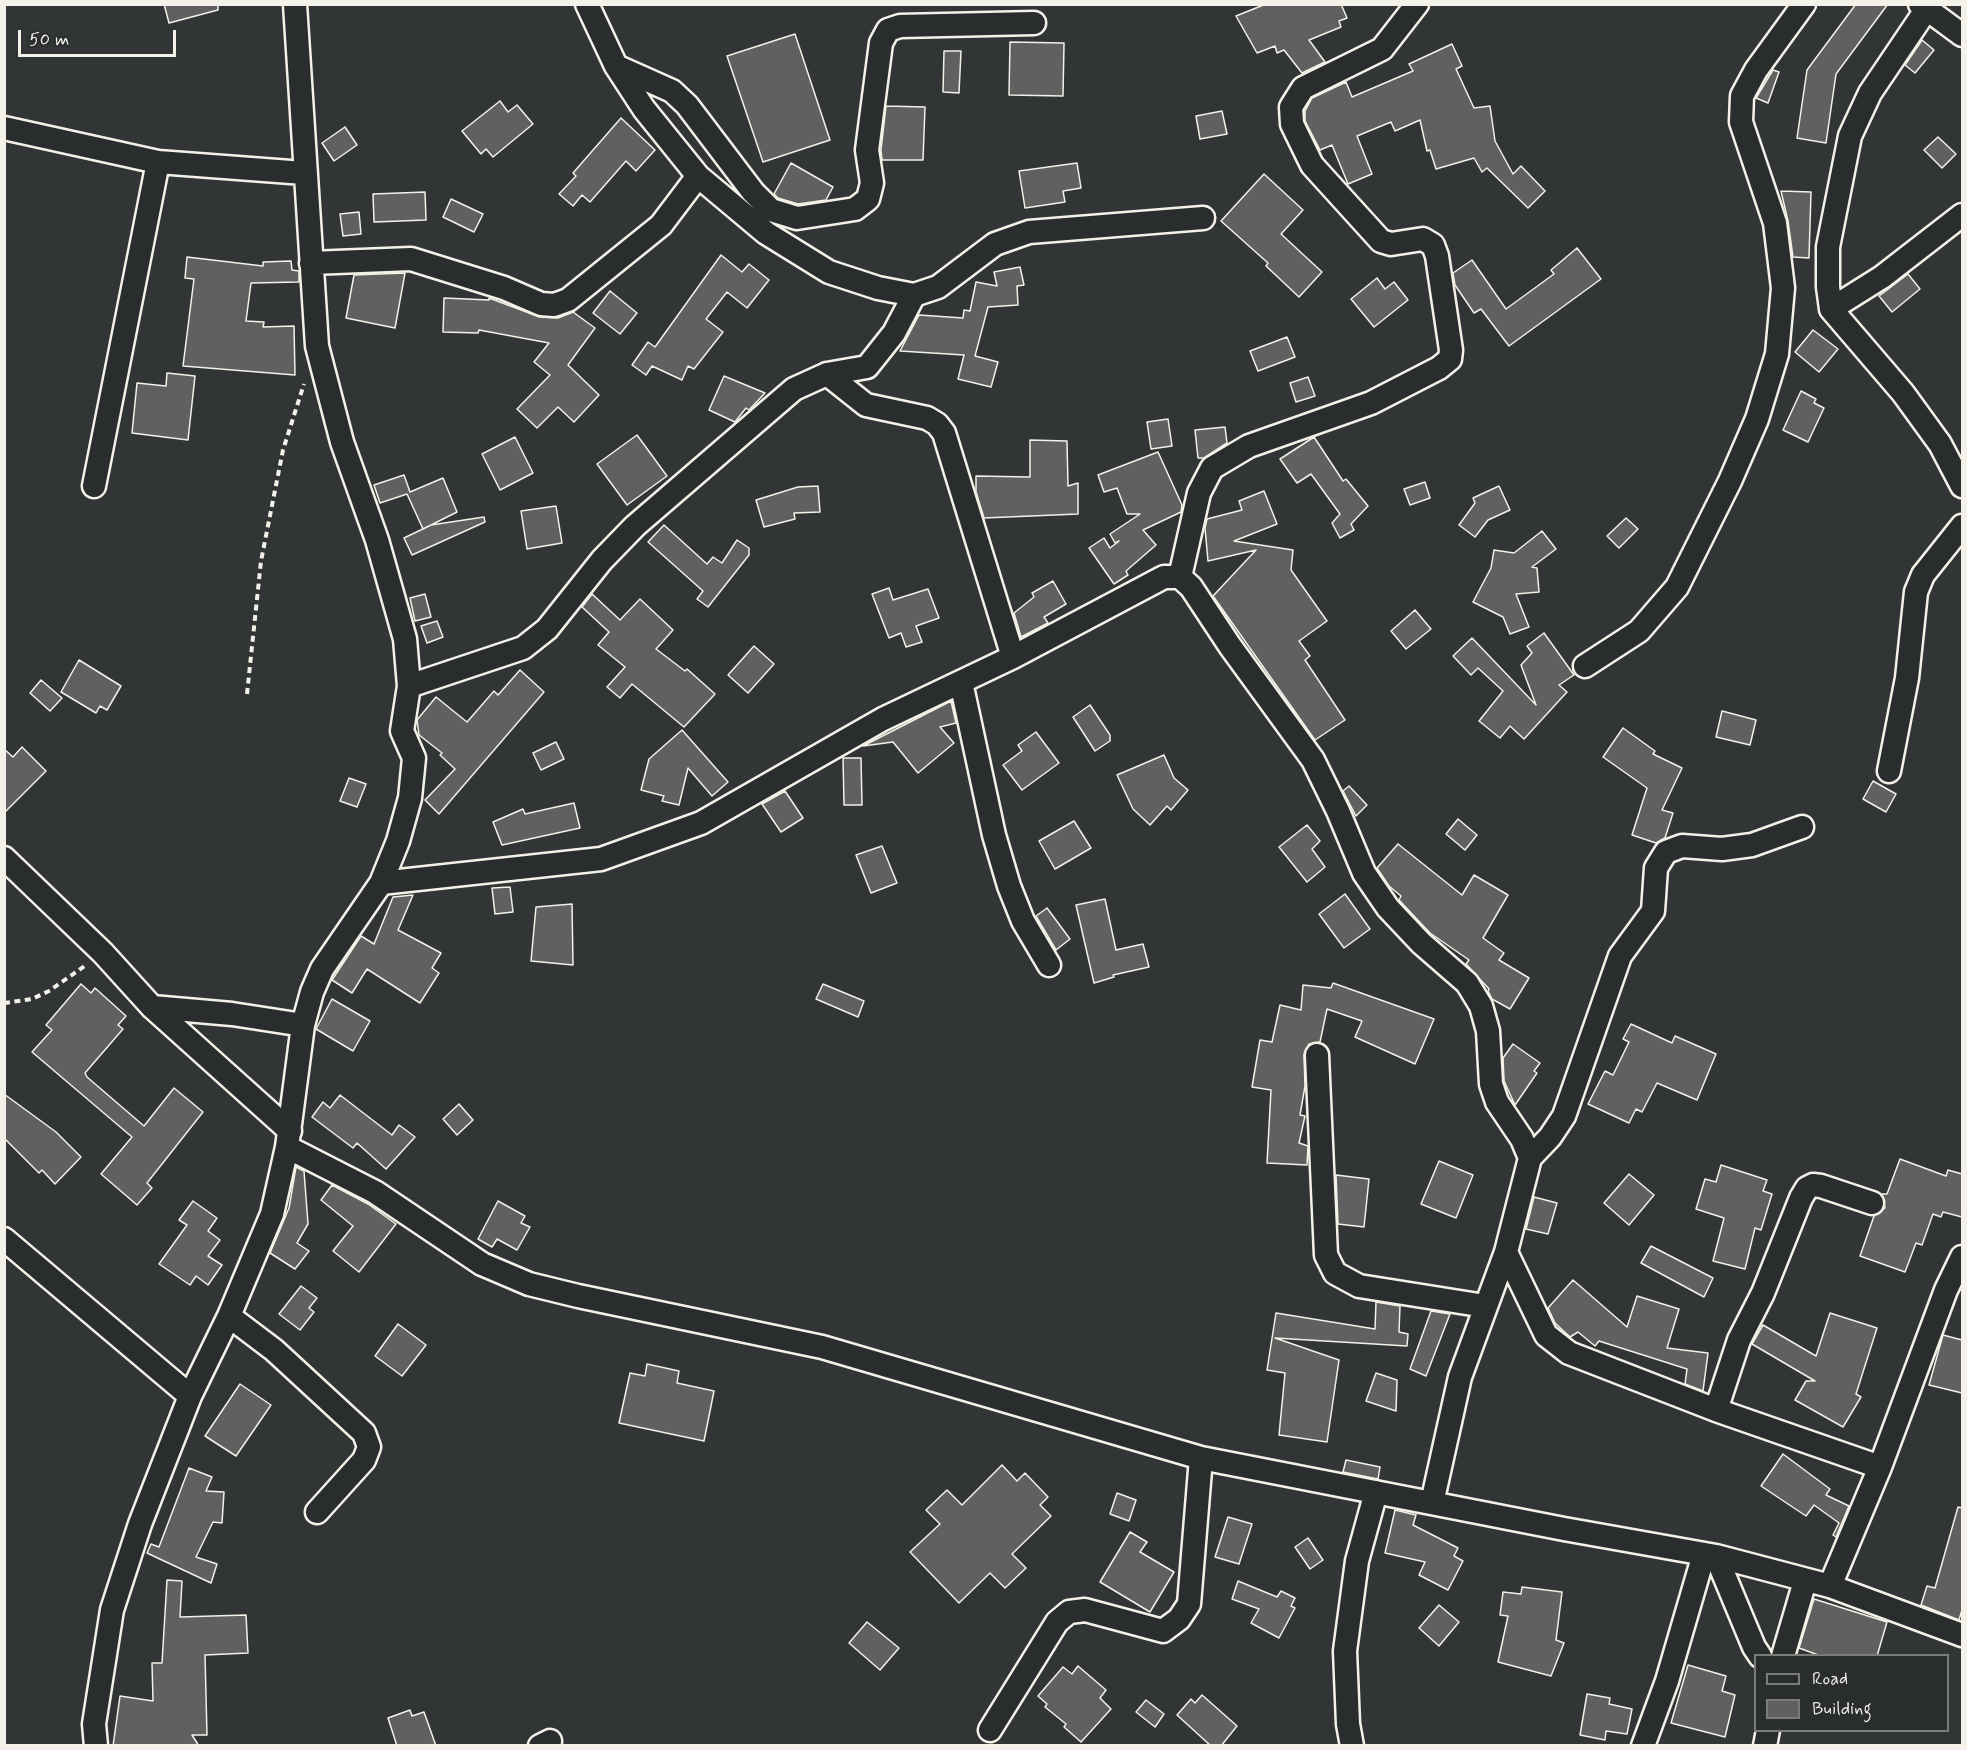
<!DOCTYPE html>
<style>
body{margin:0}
#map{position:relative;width:1967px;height:1750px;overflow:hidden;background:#323535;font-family:Mynerve,sans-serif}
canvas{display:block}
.frame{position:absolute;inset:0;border:6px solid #f4f1e8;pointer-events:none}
.legend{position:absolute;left:1754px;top:1654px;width:195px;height:78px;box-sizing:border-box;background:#2a2d2e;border:2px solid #7b7b78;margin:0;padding:8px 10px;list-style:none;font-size:18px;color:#f4f1e8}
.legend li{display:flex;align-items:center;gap:12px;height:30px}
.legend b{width:30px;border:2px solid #7b7b78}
.scale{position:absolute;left:18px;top:30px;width:158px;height:27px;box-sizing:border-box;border:3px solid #f4f1e8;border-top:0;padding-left:8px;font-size:18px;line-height:21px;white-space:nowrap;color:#f4f1e8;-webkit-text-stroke:4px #2a2d2e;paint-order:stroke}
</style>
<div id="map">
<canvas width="1967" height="1750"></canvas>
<div class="frame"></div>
<ul class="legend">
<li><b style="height:8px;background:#2a2d2e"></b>Road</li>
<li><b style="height:16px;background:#5f605f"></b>Building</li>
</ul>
<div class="scale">50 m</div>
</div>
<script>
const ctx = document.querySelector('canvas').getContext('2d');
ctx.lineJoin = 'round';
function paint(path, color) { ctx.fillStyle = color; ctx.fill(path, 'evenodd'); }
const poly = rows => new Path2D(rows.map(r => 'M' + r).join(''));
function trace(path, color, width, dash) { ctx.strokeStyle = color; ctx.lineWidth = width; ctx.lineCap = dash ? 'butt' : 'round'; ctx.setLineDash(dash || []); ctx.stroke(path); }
const building = poly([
 [164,4,218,4,218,10,169,23,164,4],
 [1266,4,1341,4,1347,18,1339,21,1341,27,1309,40,1325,62,1302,73,1284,50,1277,53,1275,46,1257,53,1236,16,1266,4],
 [1856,4,1888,4,1836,74,1826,143,1797,138,1807,70,1856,4],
 [795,34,830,140,763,162,727,56,795,34],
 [1922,40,1934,50,1915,73,1905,65,1922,40],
 [1010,42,1064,43,1063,96,1009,95,1010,42],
 [1452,44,1462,66,1456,69,1474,108,1490,106,1495,141,1513,174,1521,166,1545,191,1528,208,1487,168,1482,172,1474,158,1436,169,1430,150,1427,151,1420,120,1395,131,1391,122,1357,136,1372,174,1348,184,1332,145,1320,150,1305,121,1305,111,1312,98,1346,82,1352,97,1413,71,1409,64,1452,44],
 [944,51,961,51,959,93,943,92,944,51],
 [1773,70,1779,72,1768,103,1756,98,1773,70],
 [500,101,508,112,517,105,533,124,493,157,486,149,481,154,462,131,500,101],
 [886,106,925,107,923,160,882,160,881,150,886,106],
 [1222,111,1227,134,1200,139,1196,116,1222,111],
 [621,118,655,150,636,171,626,161,590,202,582,195,573,206,559,194,576,176,573,173,621,118],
 [345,127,357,145,334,161,322,143,345,127],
 [1938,137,1956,154,1942,168,1924,150,1938,137],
 [791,163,833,187,826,200,798,204,778,198,774,194,791,163],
 [1077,163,1081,188,1063,191,1065,202,1025,208,1019,171,1077,163],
 [1264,174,1303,210,1281,234,1322,272,1299,297,1266,266,1268,263,1221,221,1264,174],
 [1781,191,1811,192,1809,258,1793,257,1788,221,1781,191],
 [425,192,426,220,374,222,373,194,425,192],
 [451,199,483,214,474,232,443,217,451,199],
 [359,212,361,234,343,236,340,214,359,212],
 [1577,248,1601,279,1509,346,1481,309,1474,313,1455,285,1453,273,1472,260,1506,309,1554,274,1551,270,1577,248],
 [721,255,742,272,749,264,769,280,747,308,727,292,706,319,723,332,694,369,688,366,682,380,652,366,646,375,632,365,648,342,655,347,721,255],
 [187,257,263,266,263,262,291,261,292,270,299,271,299,282,251,283,246,321,264,322,263,327,294,326,295,375,183,366,194,279,185,278,187,257],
 [1020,267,1024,285,1017,286,1018,305,988,307,975,356,998,362,991,387,958,379,964,355,900,351,919,315,963,318,964,310,970,311,976,282,997,286,994,272,1020,267],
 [405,273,395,328,346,318,354,275,405,273],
 [1908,274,1920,289,1892,312,1879,296,1908,274],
 [1377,278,1385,289,1394,282,1408,300,1374,327,1351,299,1377,278],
 [610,291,637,313,620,334,593,313,610,291],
 [444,298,489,300,489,298,540,317,558,318,573,312,595,328,568,365,599,395,574,422,558,407,537,428,517,409,550,375,534,362,549,343,479,330,478,333,443,332,444,298],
 [1813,330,1838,349,1819,372,1795,352,1813,330],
 [1287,337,1295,357,1258,371,1250,351,1287,337],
 [167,373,195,376,188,440,132,433,137,383,166,386,167,373],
 [724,376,765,393,749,410,746,408,735,422,709,410,724,376],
 [1308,377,1315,396,1296,402,1290,383,1308,377],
 [1801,391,1816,399,1814,403,1824,408,1808,442,1783,430,1801,391],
 [1168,419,1172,446,1151,449,1147,422,1168,419],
 [1225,427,1227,443,1204,458,1198,458,1195,430,1225,427],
 [637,435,667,476,627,505,597,464,637,435],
 [515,437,533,473,500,490,482,454,515,437],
 [1314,437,1343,481,1346,479,1368,506,1351,524,1354,530,1340,538,1332,523,1340,514,1311,474,1297,483,1280,459,1314,437],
 [1030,440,1067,441,1068,486,1078,483,1078,514,984,518,976,492,976,476,1030,477,1030,440],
 [1158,452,1182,505,1181,512,1143,530,1156,545,1126,571,1128,575,1114,584,1089,548,1104,538,1110,548,1119,541,1115,543,1110,534,1140,514,1127,514,1117,488,1104,492,1098,475,1158,452],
 [404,475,410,492,443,478,457,512,423,529,407,494,380,503,374,485,404,475],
 [1425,482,1430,498,1410,505,1404,489,1425,482],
 [818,486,820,512,794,513,795,519,764,527,756,500,798,487,818,486],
 [1499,486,1510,510,1488,520,1475,537,1459,525,1475,503,1473,498,1499,486],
 [1264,491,1277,524,1234,541,1293,550,1291,570,1327,621,1299,641,1310,656,1305,660,1345,720,1315,740,1213,596,1256,550,1208,561,1205,528,1207,519,1242,510,1239,501,1264,491],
 [556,506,562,543,527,549,521,511,556,506],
 [484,517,485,522,412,555,404,538,431,525,484,517],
 [1626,518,1638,529,1619,548,1607,536,1626,518],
 [664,525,707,564,713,557,722,563,737,540,749,548,749,555,708,607,697,599,703,591,648,542,664,525],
 [1542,531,1556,549,1532,567,1537,568,1539,592,1516,594,1529,627,1510,634,1503,617,1473,602,1491,568,1494,550,1514,553,1542,531],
 [1053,581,1066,604,1044,617,1048,623,1021,637,1014,613,1034,597,1032,593,1053,581],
 [889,588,893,600,928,589,939,618,916,626,922,642,906,647,901,633,889,638,872,594,889,588],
 [425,594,431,617,415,621,410,598,425,594],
 [592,594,620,620,640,599,673,630,656,649,685,671,687,669,715,694,684,727,632,684,620,698,607,687,625,667,598,645,609,632,582,607,592,594],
 [1415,610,1431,629,1406,649,1391,631,1415,610],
 [437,621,443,637,427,643,421,626,437,621],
 [1544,633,1574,675,1559,685,1567,692,1524,739,1510,726,1500,738,1479,721,1503,691,1478,668,1471,675,1453,656,1472,638,1536,705,1521,665,1532,653,1527,646,1544,633],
 [754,646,774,664,748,693,728,675,754,646],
 [79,660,121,686,107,710,100,706,96,713,61,692,79,660],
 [520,670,544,692,439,814,425,800,455,769,440,755,442,753,419,735,417,720,436,697,467,722,494,691,498,695,520,670],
 [41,680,62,698,50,711,30,693,41,680],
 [951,701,956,723,940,727,954,743,918,773,893,742,863,746,951,701],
 [1090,705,1110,735,1110,741,1095,751,1073,717,1090,705],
 [1722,711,1756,720,1750,745,1716,737,1722,711],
 [1623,728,1655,751,1653,754,1682,768,1662,810,1673,813,1665,838,1656,843,1632,835,1647,788,1603,757,1623,728],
 [682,730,728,782,712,796,688,768,679,805,662,801,664,796,641,790,649,759,682,730],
 [1036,732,1059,763,1022,790,1003,765,1022,751,1018,745,1036,732],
 [556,742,564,759,541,770,533,753,556,742],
 [22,747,46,771,4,813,4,749,13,757,22,747],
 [1164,755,1174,778,1188,790,1171,810,1167,806,1150,825,1133,809,1117,775,1164,755],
 [843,758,861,758,862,805,844,805,843,758],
 [349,778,366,784,357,807,340,801,349,778],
 [1873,781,1896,794,1886,812,1863,799,1873,781],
 [1349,786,1367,805,1356,816,1343,791,1349,786],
 [785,791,803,818,781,832,762,804,785,791],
 [574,803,580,828,502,845,493,822,523,809,525,814,574,803],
 [1458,819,1477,835,1465,850,1446,834,1458,819],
 [1074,821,1091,848,1055,869,1039,841,1074,821],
 [1307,825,1320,841,1312,849,1325,867,1307,882,1279,847,1307,825],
 [1398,844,1462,895,1474,875,1508,895,1483,938,1504,953,1499,960,1529,978,1510,1009,1492,999,1488,991,1489,989,1466,964,1469,960,1430,933,1399,900,1401,896,1389,886,1377,868,1398,844],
 [882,846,897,883,871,893,856,855,882,846],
 [510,887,513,912,495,914,492,888,510,887],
 [1345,894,1370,929,1344,948,1319,914,1345,894],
 [413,895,398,930,441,953,432,968,439,973,420,1003,367,969,352,993,332,980,361,936,374,944,393,897,413,895],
 [1105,899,1116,950,1143,944,1149,967,1113,975,1114,977,1094,983,1076,905,1105,899],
 [572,904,573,965,531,961,536,907,572,904],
 [1047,908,1070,939,1056,950,1036,916,1047,908],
 [1333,983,1434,1019,1415,1064,1355,1037,1362,1021,1327,1009,1320,1042,1309,1044,1304,1055,1305,1086,1300,1115,1305,1116,1299,1143,1308,1146,1307,1165,1267,1163,1271,1090,1252,1087,1260,1040,1272,1042,1280,1005,1301,1010,1303,985,1331,988,1333,983],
 [81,984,91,993,95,988,126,1016,118,1025,123,1029,85,1073,87,1077,144,1126,174,1088,203,1112,147,1183,152,1188,137,1205,101,1174,132,1137,32,1052,52,1030,46,1025,81,984],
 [823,984,864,1001,858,1017,816,999,823,984],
 [332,999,370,1021,353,1051,316,1029,332,999],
 [1631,1024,1672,1043,1675,1036,1716,1054,1697,1100,1657,1083,1642,1112,1636,1109,1629,1123,1588,1104,1605,1071,1613,1075,1629,1042,1623,1039,1631,1024],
 [1513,1044,1540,1063,1534,1071,1537,1073,1515,1105,1504,1081,1503,1058,1513,1044],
 [4,1094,56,1132,81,1157,55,1184,42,1170,39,1173,4,1138,4,1094],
 [340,1095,392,1135,399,1125,415,1137,386,1169,357,1143,353,1148,312,1117,323,1102,330,1108,340,1095],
 [459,1104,473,1120,457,1135,443,1119,459,1104],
 [1900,1159,1946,1176,1948,1170,1962,1174,1962,1217,1943,1212,1941,1217,1933,1214,1922,1245,1916,1243,1905,1272,1860,1256,1874,1216,1885,1208,1882,1194,1887,1194,1900,1159],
 [1439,1161,1473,1175,1456,1218,1421,1204,1439,1161],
 [1721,1165,1767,1180,1763,1191,1772,1194,1761,1230,1755,1228,1745,1269,1713,1261,1724,1218,1696,1209,1705,1179,1716,1182,1721,1165],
 [296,1167,304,1171,308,1224,297,1243,309,1251,295,1269,270,1253,289,1208,296,1167],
 [1629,1174,1654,1195,1629,1225,1604,1203,1629,1174],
 [1336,1175,1369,1179,1364,1227,1338,1224,1336,1175],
 [332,1185,368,1204,396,1224,359,1272,333,1251,353,1226,321,1200,332,1185],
 [1534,1197,1557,1203,1548,1234,1526,1229,1534,1197],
 [193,1201,217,1218,208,1231,220,1240,208,1256,222,1265,208,1285,196,1276,190,1285,159,1264,187,1225,179,1220,193,1201],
 [498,1201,525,1216,521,1223,530,1227,517,1250,497,1239,492,1247,478,1239,498,1201],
 [1651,1246,1713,1278,1704,1297,1641,1263,1651,1246],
 [1573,1280,1627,1327,1637,1296,1679,1309,1667,1348,1708,1353,1703,1391,1685,1384,1687,1369,1599,1341,1595,1346,1578,1332,1570,1337,1555,1323,1548,1308,1573,1280],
 [301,1286,317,1298,309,1308,314,1312,300,1330,279,1314,301,1286],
 [1376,1302,1400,1306,1399,1332,1408,1334,1407,1346,1275,1338,1339,1360,1327,1442,1279,1435,1285,1373,1267,1370,1276,1313,1375,1329,1376,1302],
 [1431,1311,1450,1314,1426,1376,1410,1369,1431,1311],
 [1830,1313,1877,1328,1856,1394,1861,1397,1843,1427,1795,1400,1806,1381,1815,1381,1752,1344,1763,1325,1816,1356,1830,1313],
 [398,1324,426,1345,402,1376,375,1356,398,1324],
 [1943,1335,1962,1340,1962,1393,1929,1385,1943,1335],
 [647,1364,679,1371,677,1383,714,1391,704,1441,619,1423,630,1373,645,1376,647,1364],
 [1376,1373,1397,1380,1396,1411,1366,1401,1376,1373],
 [240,1384,271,1405,236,1456,205,1436,240,1384],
 [1783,1454,1830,1489,1826,1495,1849,1506,1836,1537,1833,1535,1839,1523,1814,1505,1806,1516,1761,1486,1783,1454],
 [1346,1460,1380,1467,1378,1479,1343,1472,1346,1460],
 [1002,1465,1017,1481,1025,1473,1048,1497,1040,1505,1051,1516,1012,1554,1026,1568,1005,1588,990,1573,959,1603,910,1552,940,1524,926,1510,947,1490,962,1505,1002,1465],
 [189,1468,212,1477,206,1491,224,1492,222,1523,213,1522,196,1557,217,1564,211,1583,147,1553,151,1544,159,1547,189,1468],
 [1117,1493,1136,1500,1129,1521,1110,1514,1117,1493],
 [1958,1507,1962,1508,1962,1610,1959,1620,1921,1605,1927,1586,1935,1588,1958,1507],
 [1395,1510,1416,1515,1413,1525,1458,1548,1454,1556,1463,1561,1448,1590,1419,1575,1425,1562,1385,1553,1395,1510],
 [1228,1517,1252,1524,1239,1564,1215,1557,1228,1517],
 [1130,1532,1147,1542,1140,1552,1174,1572,1150,1612,1100,1582,1130,1532],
 [1308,1538,1323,1560,1310,1569,1295,1547,1308,1538],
 [167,1580,182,1581,180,1617,246,1615,248,1653,205,1655,207,1735,192,1735,199,1746,113,1746,120,1696,153,1701,152,1663,162,1663,167,1580],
 [1238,1581,1277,1597,1281,1591,1295,1598,1291,1606,1295,1608,1279,1638,1251,1623,1259,1609,1232,1599,1238,1581],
 [1522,1587,1562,1592,1556,1640,1564,1643,1551,1676,1498,1662,1508,1616,1500,1615,1503,1592,1521,1594,1522,1587],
 [1814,1599,1887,1622,1877,1656,1821,1656,1799,1648,1814,1599],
 [1439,1605,1459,1622,1439,1646,1419,1628,1439,1605],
 [867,1622,899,1648,880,1670,849,1643,867,1622],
 [1688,1665,1726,1676,1722,1691,1735,1695,1725,1737,1671,1723,1688,1665],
 [1078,1666,1106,1690,1100,1698,1111,1709,1081,1742,1064,1727,1066,1724,1045,1707,1047,1704,1038,1696,1063,1667,1072,1674,1078,1666],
 [1587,1694,1610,1698,1609,1704,1632,1709,1627,1734,1606,1731,1605,1740,1580,1735,1587,1694],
 [1202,1695,1237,1726,1221,1746,1211,1746,1177,1715,1191,1699,1195,1703,1202,1695],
 [1146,1700,1164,1714,1155,1727,1136,1712,1146,1700],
 [410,1710,412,1716,424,1712,436,1746,397,1746,388,1718,410,1710]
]);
paint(building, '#5f605f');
trace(building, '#f4f1e8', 1.5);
const street = poly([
 [587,4,616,66,644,109,698,176,766,233,829,272,878,288,914,295,938,287,995,244,1029,232,1203,218],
 [1920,4,1962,35],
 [1926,10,1870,93,1850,136,1828,247,1828,287,1831,309,1903,393,1940,444,1962,486],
 [616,66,672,91,687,105,753,192,771,210,797,218,855,209,868,199,872,183,867,150,881,43,888,30,900,26,1034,23],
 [4,128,158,162,304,173],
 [311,263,411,259,504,288,541,304,554,305,568,300,661,225,698,176],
 [1831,309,1882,277,1962,215],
 [827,374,866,405,927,418,937,424,944,433,1013,657],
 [94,486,158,162],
 [1180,577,1199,493,1212,468,1249,446,1371,403,1439,368,1450,359,1451,350,1437,256,1433,245,1423,239,1391,244,1381,241,1312,165,1292,124,1291,107,1303,88,1382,49,1417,4],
 [1585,666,1639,631,1677,587,1730,481,1757,419,1777,354,1783,288,1775,223,1741,122,1742,96,1756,70,1804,4],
 [961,682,994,835,1009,886,1023,921,1049,965],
 [409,686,523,648,547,629,602,560,635,526,794,389,827,374,867,367,894,333,914,295],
 [1889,771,1907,678,1916,592,1923,575,1962,526],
 [4,858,103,953,152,1007,290,1131],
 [381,883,601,859,701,823,883,719,1013,657,1164,577,1180,577,1191,587,1230,646,1313,760,1338,811,1364,873,1388,908,1421,943,1467,983,1481,1006,1488,1031,1491,1084,1497,1102,1522,1139,1530,1158,1506,1252,1460,1377,1432,1503],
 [152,1007,232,1014,303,1025],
 [1317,1055,1326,1255,1335,1273,1359,1286,1485,1306],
 [287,1147,375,1192,482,1264,529,1284,578,1296,822,1347,1201,1458,1564,1529,1716,1556,1830,1586,1962,1635],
 [1530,1158,1550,1137,1564,1116,1620,956,1653,911,1656,868,1666,852,1682,846,1722,849,1752,845,1802,827],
 [4,1239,190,1396],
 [1506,1252,1546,1335,1569,1353,1716,1410,1880,1467],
 [229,1316,274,1350,364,1433,369,1447,364,1460,317,1512],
 [1716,1410,1739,1340,1763,1293,1801,1198,1807,1188,1813,1185,1821,1186,1872,1203],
 [1716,1556,1754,1647,1760,1656],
 [1830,1586,1880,1467,1946,1290,1962,1257],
 [1783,1656,1805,1581],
 [990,1730,1057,1622,1069,1612,1085,1610,1163,1631,1179,1619,1189,1604,1201,1458],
 [96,1746,94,1724,112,1610,140,1524,190,1396,229,1316,272,1214,287,1147,303,1025,312,992,322,969,381,883,398,841,410,798,414,758,402,731,409,686,405,639,377,540,342,442,317,346,295,4],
 [540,1746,550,1741],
 [1352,1746,1348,1724,1345,1651,1357,1561,1376,1492],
 [1643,1746,1667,1681,1704,1554],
 [1765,1746,1768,1730]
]);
trace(street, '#f4f1e8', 27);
trace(poly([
 [247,694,261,561,283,450,304,384],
 [4,1003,32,999,49,991,86,965]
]), '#f4f1e8', 4, [6, 4.5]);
trace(street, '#2a2d2e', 22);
</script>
